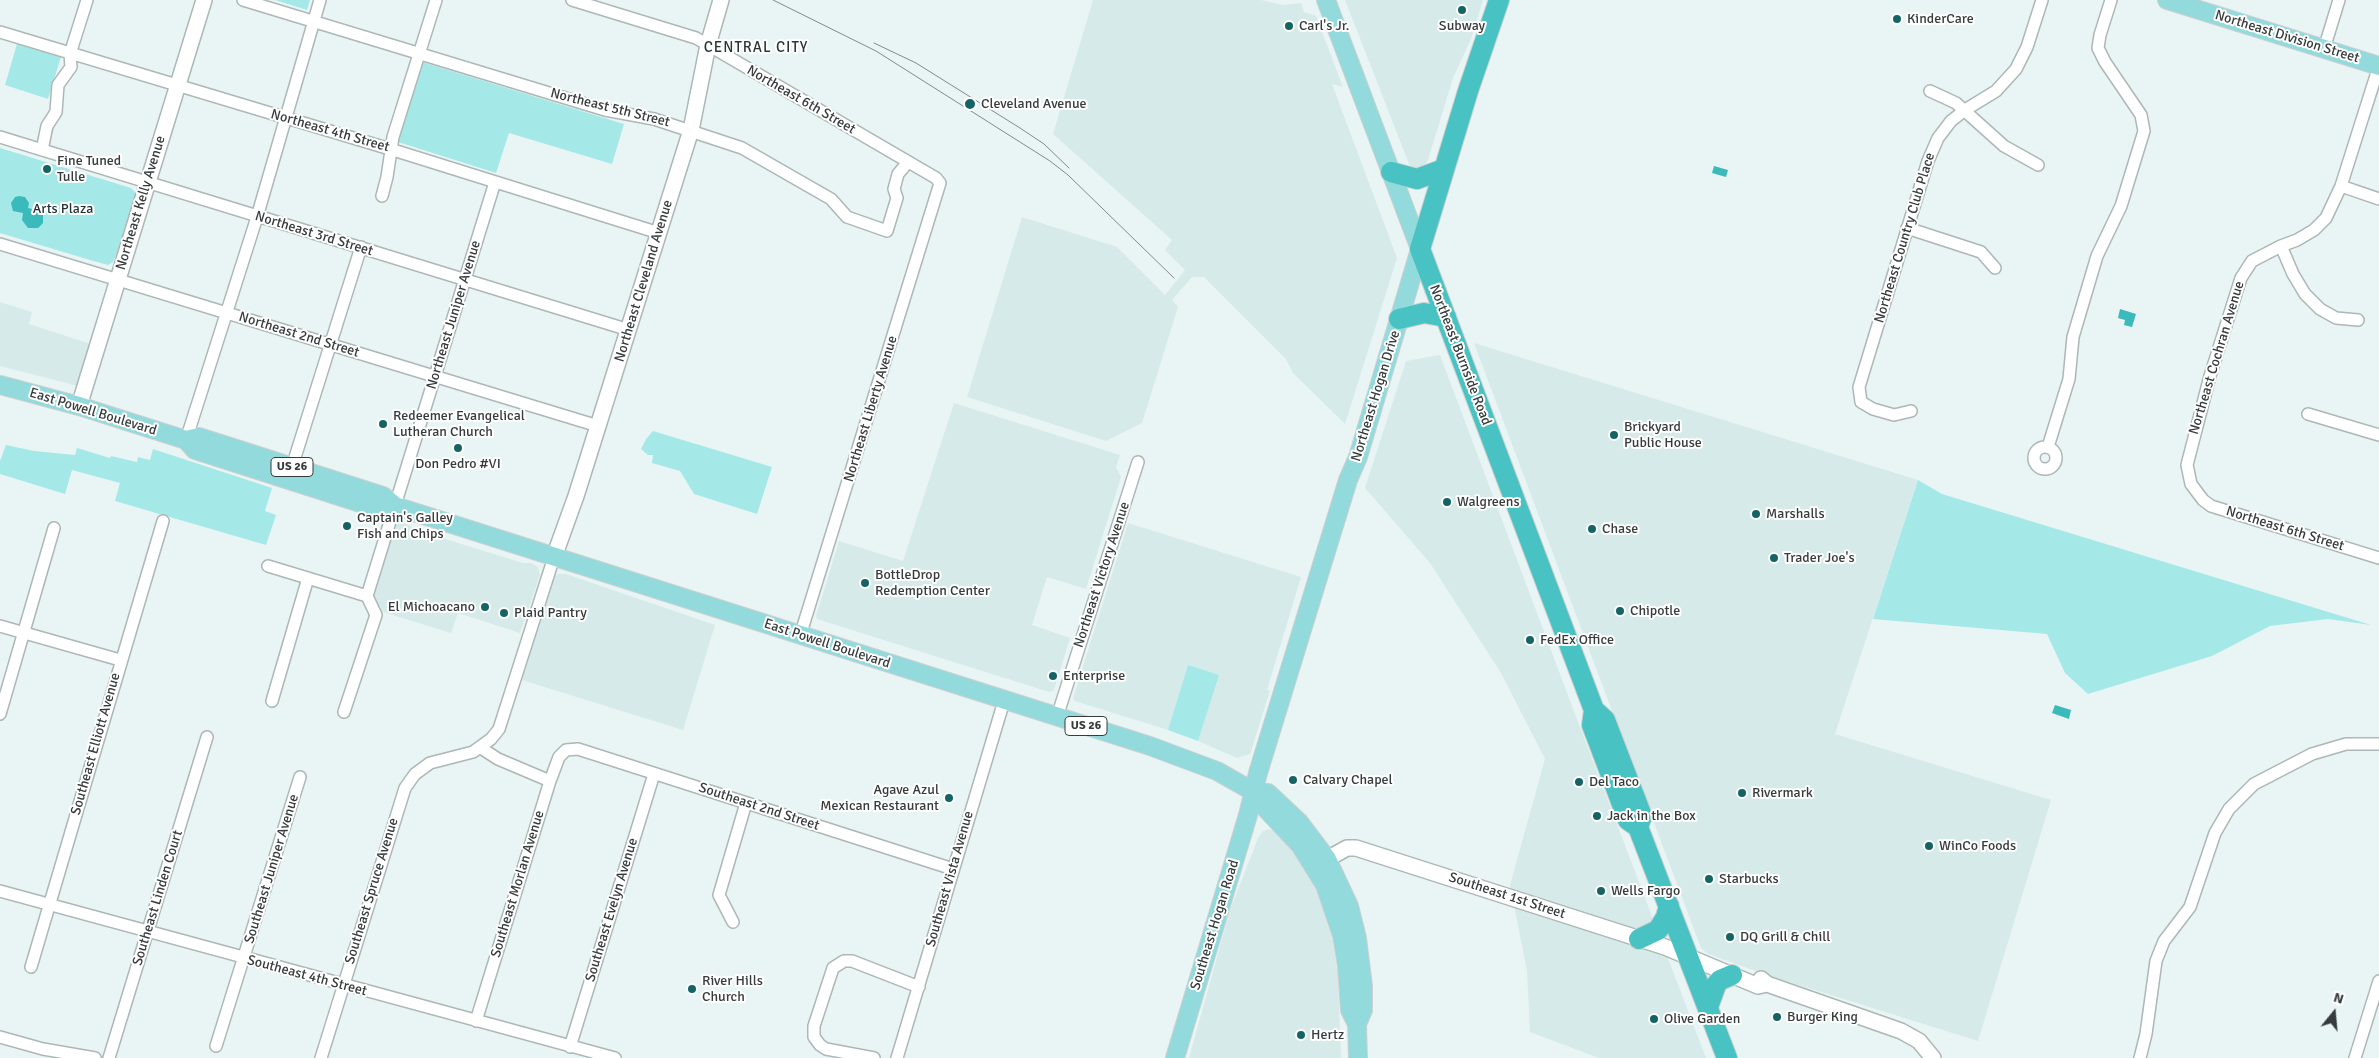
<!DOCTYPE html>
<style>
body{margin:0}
#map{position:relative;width:2379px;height:1058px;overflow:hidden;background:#e9f5f4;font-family:Signika,sans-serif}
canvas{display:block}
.north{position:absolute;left:2309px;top:988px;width:50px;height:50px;-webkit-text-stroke:4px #fff;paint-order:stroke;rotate:17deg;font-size:14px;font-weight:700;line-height:20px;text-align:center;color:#363b3b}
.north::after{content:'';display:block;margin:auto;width:18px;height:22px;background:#363b3b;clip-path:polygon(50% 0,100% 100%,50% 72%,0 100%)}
</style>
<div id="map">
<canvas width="2379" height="1058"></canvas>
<div class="north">N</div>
</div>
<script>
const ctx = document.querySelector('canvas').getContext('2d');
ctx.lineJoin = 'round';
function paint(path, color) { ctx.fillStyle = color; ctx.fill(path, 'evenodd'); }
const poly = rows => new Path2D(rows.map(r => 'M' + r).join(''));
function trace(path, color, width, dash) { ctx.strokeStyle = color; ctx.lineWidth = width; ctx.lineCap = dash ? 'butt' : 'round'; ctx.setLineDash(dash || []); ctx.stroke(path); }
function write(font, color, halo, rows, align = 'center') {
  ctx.font = font + ' Signika,sans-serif'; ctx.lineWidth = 4; ctx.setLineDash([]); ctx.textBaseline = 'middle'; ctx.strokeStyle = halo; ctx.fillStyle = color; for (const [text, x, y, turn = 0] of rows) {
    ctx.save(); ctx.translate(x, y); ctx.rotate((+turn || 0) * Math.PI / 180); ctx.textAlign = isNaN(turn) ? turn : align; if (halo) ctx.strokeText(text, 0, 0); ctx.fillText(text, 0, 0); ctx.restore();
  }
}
paint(poly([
 [1093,0,1261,0,1283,5,1301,3,1304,12,1316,16,1343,87,1332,84,1397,258,1345,424,1293,373,1286,359,1204,277,1192,277,1172,300,1178,307,1142,423,1106,441,967,397,1022,217,1117,247,1165,295,1185,270,1165,250,1172,240,1053,134],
 [1345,0,1483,0,1471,39,1453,78,1428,160,1425,166,1419,169,1413,168,1409,164],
 [0,302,32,312,29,324,91,344,78,386,0,366],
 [1474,343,1918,480,1835,734,2051,800,1978,1041,1767,975,1708,954,1701,948],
 [1440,355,1575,714,1706,1058,1599,1058,1530,1032,1527,971,1510,885,1545,759,1501,673,1430,563,1365,488,1406,361],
 [954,403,1120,455,1116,467,1121,477,1086,589,1047,577,1032,625,1070,638,1054,690,1049,692,817,619,816,616,839,541,903,561],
 [399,522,406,523,413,529,523,563,531,563,538,567,540,575,520,633,458,613,451,633,383,612,374,595,392,537,392,530,394,525],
 [1128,523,1301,577,1267,690,1270,691,1250,754,1237,758,1198,741,1218,675,1188,666,1168,730,1075,701,1073,698],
 [558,574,566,574,715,625,683,730,522,680,554,577],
 [1269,829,1279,833,1299,857,1310,875,1330,921,1338,976,1341,1058,1189,1058,1230,910,1258,838,1263,831]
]), '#d6eaea');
paint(poly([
 [275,0,310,0,307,10],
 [17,44,61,57,48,99,5,85],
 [422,62,624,124,612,164,509,133,496,173,398,142],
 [0,148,131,188,136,193,118,250,113,262,108,265,90,260,0,233],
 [653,431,772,467,757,514,694,494,680,471,652,463,653,455,648,455,641,449,646,439],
 [6,445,34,451,75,455,77,448,110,458,111,456,137,462,138,457,150,460,153,449,272,488,265,511,276,515,266,545,115,501,120,483,72,470,65,494,0,474,0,461],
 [1918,480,1942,494,2371,625,2328,619,2270,626,2212,656,2088,694,2065,673,2047,634,1873,619],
 [1188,665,1219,675,1198,741,1168,730]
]), '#a5e8e8');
paint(poly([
 [1714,166,1728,170,1726,177,1712,173],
 [19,196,25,197,29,203,28,208,40,211,43,215,43,223,38,228,28,228,22,220,23,213,13,211,11,203,15,197],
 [2120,309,2136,314,2132,327,2124,325,2125,320,2118,318],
 [2055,705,2071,710,2069,719,2052,713]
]), '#3ababb');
const street = poly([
 [243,0,605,110,654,119,742,148,831,199,847,217,887,231,897,198,894,189,898,174,908,162],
 [572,0,696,38,936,178,940,183,800,636],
 [0,32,390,149,659,233],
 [2324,49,2339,0],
 [2379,66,2341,186,2326,218,2314,230,2297,240,2281,246,2252,261,2241,278,2210,376,2187,465,2191,484,2203,500,2211,506,2379,558],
 [1930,91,1956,103,2004,146,2038,165],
 [0,137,629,330],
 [42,150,47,126,56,112,58,85,71,67,70,54,87,0],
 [2341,186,2379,199],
 [382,196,387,177,393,137,436,0],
 [1907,228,1981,252,1995,268],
 [0,244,598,426],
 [2281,246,2293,274,2305,294,2320,309,2336,318,2358,320],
 [1911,411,1894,415,1873,409,1861,402,1859,387,1928,161,1938,138,1951,121,1965,110,1996,91,2016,69,2027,47,2042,0],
 [2308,414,2379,435],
 [186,440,257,217,320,0],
 '2034 458a11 11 0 1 1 22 0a11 11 0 1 1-22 0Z',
 [2048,447,2069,379,2073,337,2097,256,2121,206,2144,131,2141,115,2105,62,2098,48,2100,35,2111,0],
 [292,467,361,247],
 [268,566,367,596],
 [0,626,120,660],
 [272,701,308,578],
 [344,712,376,615,367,596,495,182],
 [0,714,54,528],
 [1057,717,1138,462],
 [481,748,498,759,550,781],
 [0,891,615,1058],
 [733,922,719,895,746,803],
 [31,967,163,521],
 [476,1021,550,781,559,757,566,750,578,749,953,869],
 [0,1037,43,1049,95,1058],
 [216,1046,300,777],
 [570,1047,654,774],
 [109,1058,207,737],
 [321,1058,405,788,415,774,430,763,473,752,491,739,499,729,554,557],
 [874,1058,826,1049,820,1045,814,1037,814,1026,833,968,844,961,852,961,919,987],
 [897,1058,1004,701],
 [2140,1058,2146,1034,2156,961,2164,941,2190,907,2215,833,2229,809,2254,784,2312,754,2346,744,2379,744],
 [2355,1058,2379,981]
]);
const secondary = poly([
 [79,406,204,0],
 [554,557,576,496,691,130,708,45,721,0],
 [1327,859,1347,848,1356,848,1665,947,1758,986,1767,984],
 [1761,979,1767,984,1901,1031,1919,1041,1933,1058]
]);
const primary = poly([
 [2167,0,2379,66],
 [0,385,79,406,186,440,199,437,240,450,383,496,395,506,1150,746,1217,771,1254,792,1267,810,1300,845,1325,885,1342,935,1347,966,1350,1010,1357,1024],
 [186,440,195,450,379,509,395,506],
 [1254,792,1268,793,1299,822,1327,859,1349,906,1357,938,1363,986,1363,1010,1357,1024,1358,1058],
 [1175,1058,1248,815,1258,773,1348,480,1358,457,1420,249,1326,0]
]);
const highway = poly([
 [1499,0,1468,91,1420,249,1594,710,1592,725,1628,820,1638,827,1727,1058],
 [1391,172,1417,179,1444,169],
 [1399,319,1424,313,1446,317],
 [1594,710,1605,720,1642,816,1638,827],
 [1639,939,1658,930,1666,917,1669,906],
 [1708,1007,1716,985,1720,980,1732,975]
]);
trace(street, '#acb7b6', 14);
trace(secondary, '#acb7b6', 18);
trace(primary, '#cfd0d0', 20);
trace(highway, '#cfd0d0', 22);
trace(street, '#fff', 11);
trace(secondary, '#fff', 15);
trace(primary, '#92dadb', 18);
trace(highway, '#49c2c3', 20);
trace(poly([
 [773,0,876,51,1050,161,1068,175,1174,278],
 [874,43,916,63,1020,128,1044,144,1069,168]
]), '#828a89', 1);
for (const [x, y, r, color] of [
 [1462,10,5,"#146465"],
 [1897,19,5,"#146465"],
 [1289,26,5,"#146465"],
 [970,104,6,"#146465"],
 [47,169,5,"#146465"],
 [383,424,5,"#146465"],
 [1614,435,5,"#146465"],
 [458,448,5,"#146465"],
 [1447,502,5,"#146465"],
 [1756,514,5,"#146465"],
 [347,526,5,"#146465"],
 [1592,529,5,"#146465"],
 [1774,558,5,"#146465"],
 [865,583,5,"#146465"],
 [485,607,5,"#146465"],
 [1620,611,5,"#146465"],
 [504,613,5,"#146465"],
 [1530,640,5,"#146465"],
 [1053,676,5,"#146465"],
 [1293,780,5,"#146465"],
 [1579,782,5,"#146465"],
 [1742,793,5,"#146465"],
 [949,798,5,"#146465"],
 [1597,816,5,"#146465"],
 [1929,846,5,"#146465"],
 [1709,879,5,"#146465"],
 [1601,891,5,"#146465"],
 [1730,937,5,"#146465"],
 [692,989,5,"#146465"],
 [1777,1017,5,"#146465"],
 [1654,1019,5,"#146465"],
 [1301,1035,5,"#146465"]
]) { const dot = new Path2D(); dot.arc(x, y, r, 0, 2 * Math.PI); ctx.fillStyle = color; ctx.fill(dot); trace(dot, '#fff', 2); }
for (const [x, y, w] of [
 [292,467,42],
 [1086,726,42]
]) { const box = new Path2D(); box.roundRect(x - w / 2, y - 9.5, w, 19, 4); ctx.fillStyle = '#fff'; ctx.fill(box); trace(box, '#363b3b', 1); }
write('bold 12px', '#363b3b', null, [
 ["US 26",292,467],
 ["US 26",1086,726]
]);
write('14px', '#363b3b', '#fff', [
 ["KinderCare",1907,19],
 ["Carl's Jr.",1299,26],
 ["Subway",1462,26,"center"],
 ["Cleveland Avenue",981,104],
 ["Fine Tuned",57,161],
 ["Tulle",57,177],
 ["Redeemer Evangelical",393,416],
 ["Lutheran Church",393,432],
 ["Brickyard",1624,427],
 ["Public House",1624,443],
 ["Don Pedro #VI",458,464,"center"],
 ["Walgreens",1457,502],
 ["Marshalls",1766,514],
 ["Captain's Galley",357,518],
 ["Fish and Chips",357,534],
 ["Chase",1602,529],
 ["Trader Joe's",1784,558],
 ["BottleDrop",875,575],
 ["Redemption Center",875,591],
 ["El Michoacano",475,607,"right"],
 ["Chipotle",1630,611],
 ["Plaid Pantry",514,613],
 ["FedEx Office",1540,640],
 ["Enterprise",1063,676],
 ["Calvary Chapel",1303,780],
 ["Del Taco",1589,782],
 ["Agave Azul",939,790,"right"],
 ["Mexican Restaurant",939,806,"right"],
 ["Rivermark",1752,793],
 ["Jack in the Box",1607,816],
 ["WinCo Foods",1939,846],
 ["Starbucks",1719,879],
 ["Wells Fargo",1611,891],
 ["DQ Grill & Chill",1740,937],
 ["River Hills",702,981],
 ["Church",702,997],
 ["Burger King",1787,1017],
 ["Olive Garden",1664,1019],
 ["Hertz",1311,1035]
], 'left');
write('14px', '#363b3b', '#fff', [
 ["Northeast Division Street",2287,37,17],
 ["Northeast 6th Street",801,100,30],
 ["Northeast 5th Street",610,108,14],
 ["Northeast 4th Street",330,131,16],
 ["Northeast Kelly Avenue",141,203,-73],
 ["Northeast 3rd Street",314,234,17],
 ["Northeast Country Club Place",1905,238,-73],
 ["Northeast Cleveland Avenue",644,281,-73],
 ["Northeast Juniper Avenue",454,315,-73],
 ["Northeast 2nd Street",299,335,17],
 ["Northeast Burnside Road",1460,355,69],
 ["Northeast Cochran Avenue",2217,358,-73],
 ["Northeast Hogan Drive",1376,396,-73],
 ["Northeast Liberty Avenue",871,409,-73],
 ["East Powell Boulevard",93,412,17],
 ["Northeast 6th Street",2285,529,17],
 ["Northeast Victory Avenue",1102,575,-72],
 ["East Powell Boulevard",827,644,18],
 ["Southeast Elliott Avenue",96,744,-74],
 ["Southeast 2nd Street",759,807,18],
 ["Southeast Juniper Avenue",272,869,-73],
 ["Southeast Vista Avenue",950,879,-74],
 ["Southeast Morlan Avenue",518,884,-73],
 ["Southeast Spruce Avenue",372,891,-73],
 ["Southeast 1st Street",1507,896,18],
 ["Southeast Linden Court",158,898,-73],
 ["Southeast Evelyn Avenue",612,910,-73],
 ["Southeast Hogan Road",1215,925,-73],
 ["Southeast 4th Street",307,976,15]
]);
write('14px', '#1e3434', '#fff', [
 ["Arts Plaza",63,209]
]);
ctx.letterSpacing = '1px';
write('15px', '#2d3636', '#fff', [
 ["CENTRAL CITY",756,48]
]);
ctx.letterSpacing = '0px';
</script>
